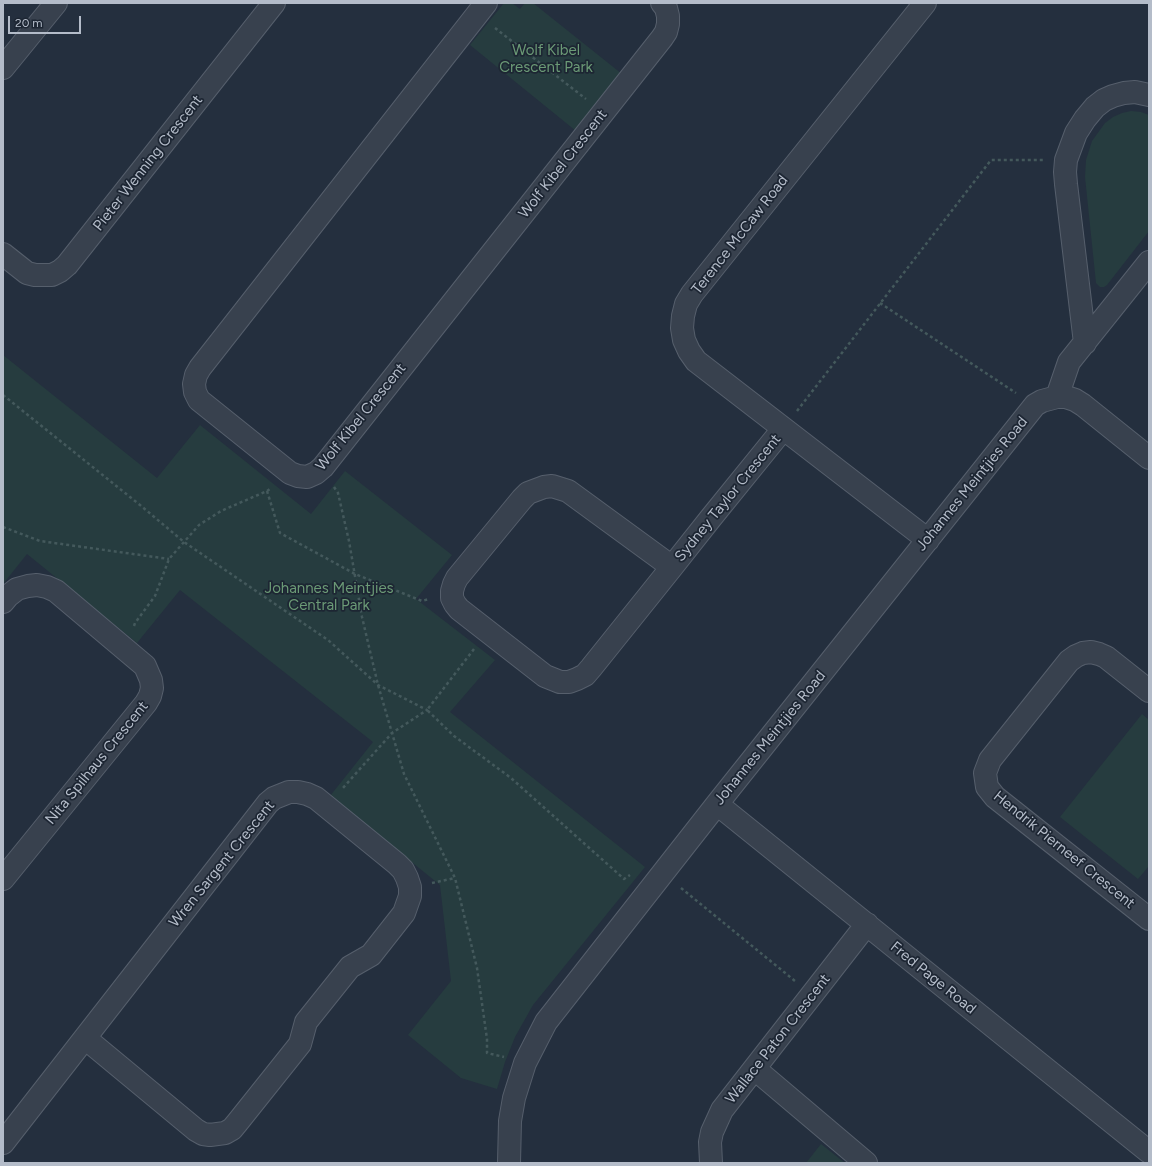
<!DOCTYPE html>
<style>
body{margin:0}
#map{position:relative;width:1152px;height:1166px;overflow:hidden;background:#242f3e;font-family:Figtree,sans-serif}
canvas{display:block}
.frame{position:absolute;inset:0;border:4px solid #b4bcc9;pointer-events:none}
.scale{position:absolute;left:8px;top:16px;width:73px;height:18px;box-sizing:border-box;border:2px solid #b4bcc9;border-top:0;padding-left:5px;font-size:12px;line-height:14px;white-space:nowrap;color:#b4bcc9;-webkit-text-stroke:3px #1d2633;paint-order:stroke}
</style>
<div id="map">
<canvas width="1152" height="1166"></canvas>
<div class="frame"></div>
<div class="scale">20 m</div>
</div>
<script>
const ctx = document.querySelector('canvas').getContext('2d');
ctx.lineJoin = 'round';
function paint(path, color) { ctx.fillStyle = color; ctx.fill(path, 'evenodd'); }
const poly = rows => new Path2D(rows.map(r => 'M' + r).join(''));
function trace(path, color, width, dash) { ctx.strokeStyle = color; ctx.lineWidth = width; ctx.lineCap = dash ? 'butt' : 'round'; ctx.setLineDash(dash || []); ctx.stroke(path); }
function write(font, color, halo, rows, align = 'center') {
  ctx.font = font + ' Figtree,sans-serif'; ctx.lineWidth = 3.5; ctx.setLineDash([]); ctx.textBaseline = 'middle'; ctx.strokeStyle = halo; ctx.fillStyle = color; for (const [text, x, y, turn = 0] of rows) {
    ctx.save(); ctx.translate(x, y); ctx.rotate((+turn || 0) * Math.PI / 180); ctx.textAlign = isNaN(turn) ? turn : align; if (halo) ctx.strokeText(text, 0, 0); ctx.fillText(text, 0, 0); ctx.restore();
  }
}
paint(poly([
 [504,3,512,3,520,9,525,3,533,3,622,74,576,131,470,45],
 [1131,111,1141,112,1149,115,1149,231,1107,285,1104,287,1100,287,1096,283,1085,177,1086,160,1092,141,1105,123,1113,117,1122,113],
 [3,355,157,478,200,425,311,514,345,471,452,555,416,599,495,660,450,712,645,867,533,1005,515,1037,505,1062,497,1089,461,1078,408,1035,451,981,440,885,330,796,373,742,180,590,137,643,27,554,3,584],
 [1142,714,1149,720,1149,866,1138,879,1060,817],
 [821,1144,845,1163,806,1163]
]), '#263c3f');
const minor = poly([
 [486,3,200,368,196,375,194,384,195,392,199,400,290,473,298,476,307,477,316,473,323,467,662,38,666,32,668,24,668,16,666,8,662,3],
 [925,3,692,294,686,304,683,316,682,328,684,340,689,351,696,361,928,540],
 [3,68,56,3],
 [3,254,27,273,35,275,52,275,60,271,67,265,274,3],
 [1085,343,1066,184,1065,172,1066,160,1076,133,1085,119,1095,107,1104,100,1113,96,1124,93,1135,92,1149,95],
 [1057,397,1069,362,1149,262],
 [672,567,568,491,552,486,544,487,528,493,522,499,457,578,454,584,452,591,452,598,455,604,459,609,545,676,560,682,569,682,577,679,585,675,591,668,672,567,710,519,783,429],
 [3,602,8,596,17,589,28,586,37,585,47,587,56,591,145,666,151,680,152,688,150,696,146,703,3,879],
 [1149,691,1106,657,1099,654,1091,652,1083,653,1076,656,1069,661,990,760,985,773,987,787,995,797,1149,919],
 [717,804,1149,1152],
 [755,1069,866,1163],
 [3,1143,268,803,274,798,289,792,298,792,307,794,316,798,397,864,403,870,407,878,410,887,410,896,404,913,371,955,350,967,306,1022,300,1044,237,1123,232,1129,225,1133,210,1135,203,1134,196,1130,85,1038],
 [509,1163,510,1121,514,1098,525,1063,546,1022,717,804,1035,405,1042,401,1057,397,1066,397,1075,400,1083,405,1149,458],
 [711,1163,710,1142,712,1132,722,1110,867,924]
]);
trace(minor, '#565f6c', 24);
trace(poly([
 [495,28,586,99],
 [880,303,1016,393],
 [3,395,140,505,184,542,328,640,378,685,427,710,392,733,342,789],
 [797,411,991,160,1043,160],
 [334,487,338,493,349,541,362,617,378,685,404,774,455,878,477,968,487,1039,487,1053,504,1057],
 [267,491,280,533,355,574,422,601,429,599],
 [3,527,40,541,169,559],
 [134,626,135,623,155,596,169,559,199,525,221,511,267,491,271,488],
 [474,649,427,710,454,736,511,778,624,879,630,875],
 [432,883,455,878],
 [681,888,795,981]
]), '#44595c', 2.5, [3, 3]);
trace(minor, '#38414e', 22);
write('15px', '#6b9a76', '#1d2633', [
 ["Wolf Kibel",546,51],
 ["Crescent Park",546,68],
 ["Johannes Meintjies",329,589],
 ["Central Park",329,606]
]);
write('15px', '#b4bcc9', '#1d2633', [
 ["Pieter Wenning Crescent",148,163,-52],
 ["Wolf Kibel Crescent",563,164,-52],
 ["Terence McCaw Road",740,235,-52],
 ["Wolf Kibel Crescent",361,417,-51],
 ["Johannes Meintjies Road",972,484,-51],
 ["Sydney Taylor Crescent",728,498,-51],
 ["Johannes Meintjies Road",770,738,-51],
 ["Nita Spilhaus Crescent",97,763,-51],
 ["Hendrik Pierneef Crescent",1064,850,39],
 ["Wren Sargent Crescent",222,864,-51],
 ["Fred Page Road",933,978,39],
 ["Wallace Paton Crescent",778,1039,-52]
]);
</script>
